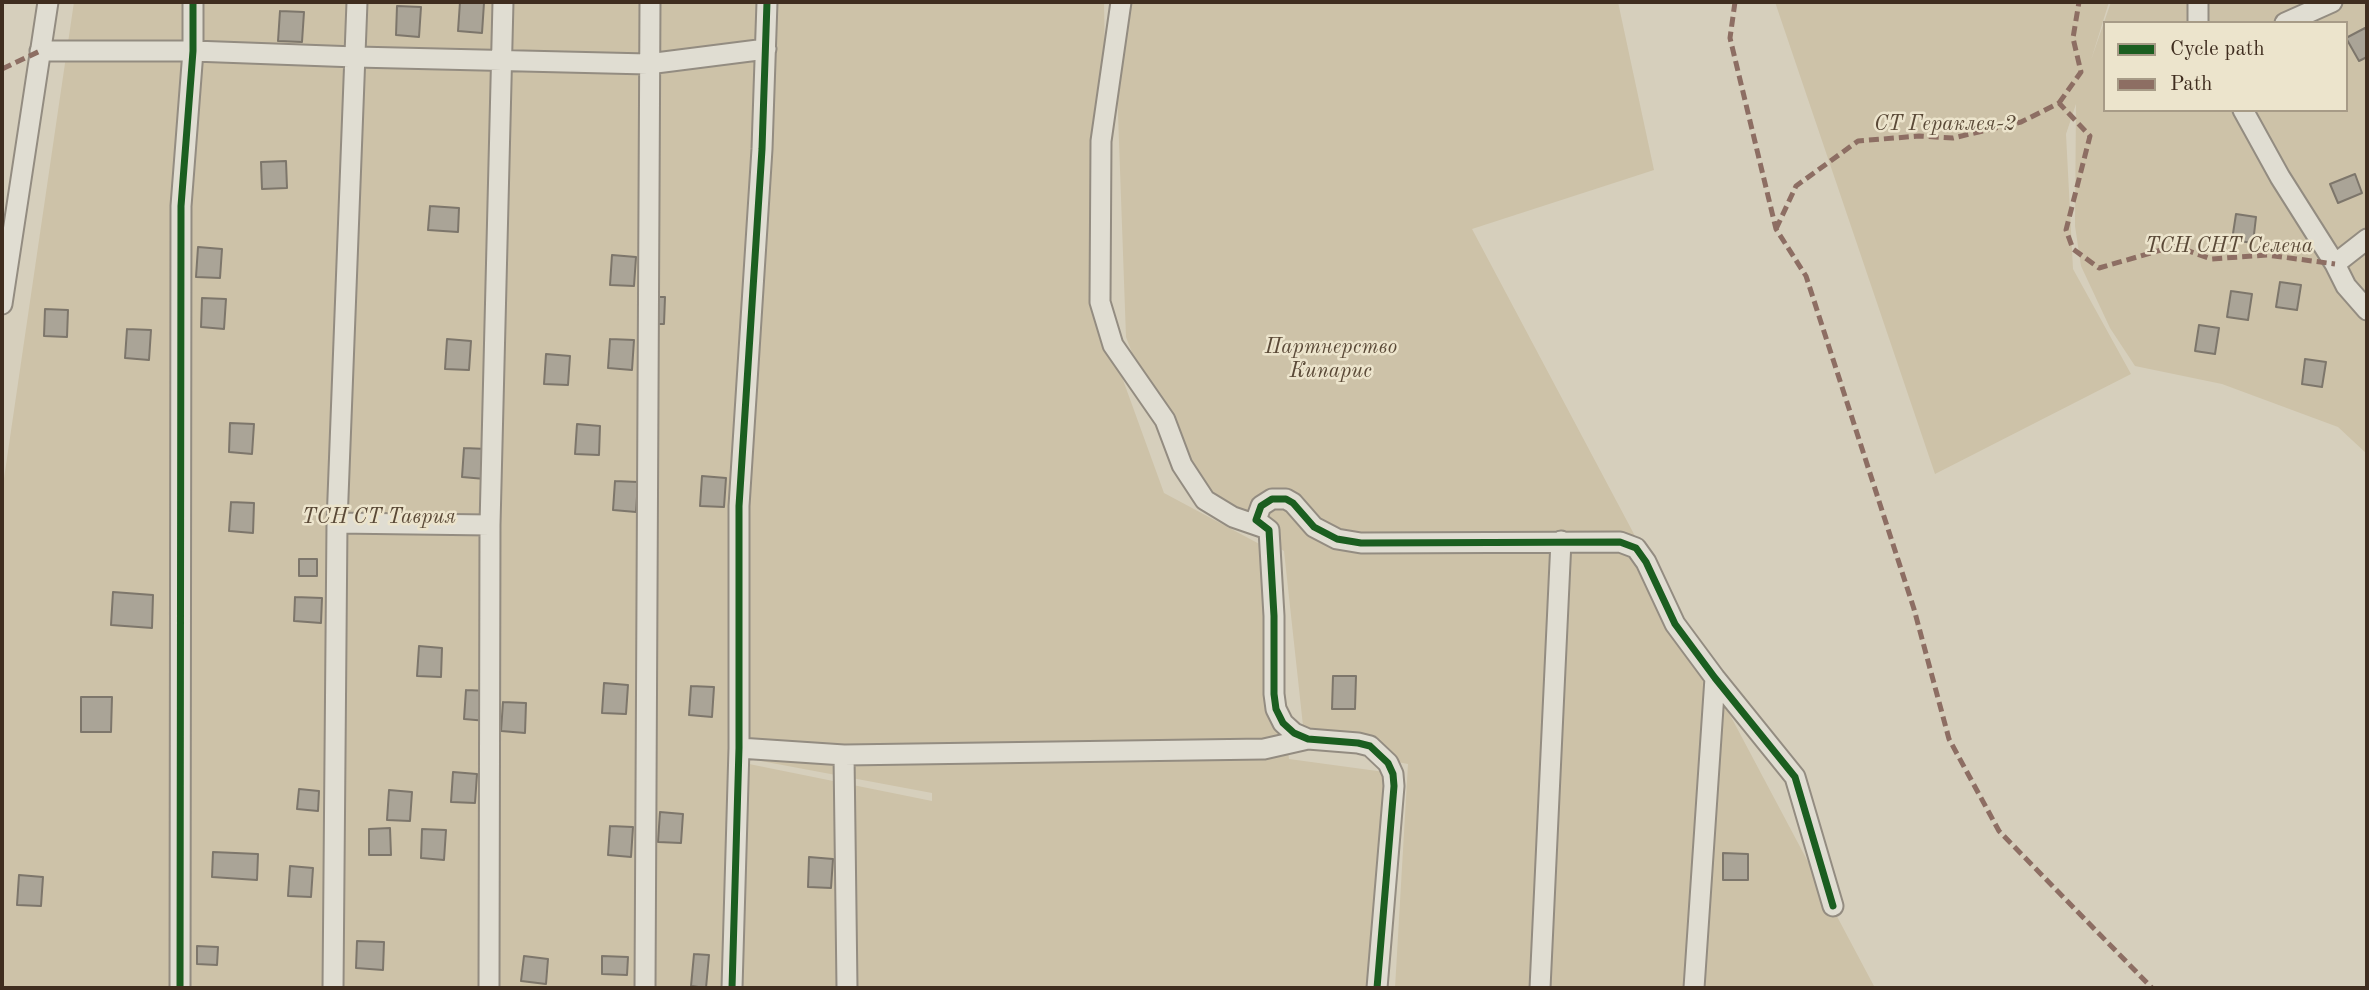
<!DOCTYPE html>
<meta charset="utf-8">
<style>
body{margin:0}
#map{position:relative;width:2369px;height:990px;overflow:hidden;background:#d6cfbc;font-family:"Old Standard TT",serif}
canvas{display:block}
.frame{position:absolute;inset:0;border:4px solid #3f2d1f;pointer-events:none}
.legend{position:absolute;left:2103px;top:21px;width:245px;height:91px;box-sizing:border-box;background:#ece4cc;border:2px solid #a79b87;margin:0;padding:9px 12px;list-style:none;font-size:21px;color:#3f2d1f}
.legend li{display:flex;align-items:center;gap:14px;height:35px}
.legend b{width:35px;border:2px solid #a79b87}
</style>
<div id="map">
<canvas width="2369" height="990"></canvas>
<div class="frame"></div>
<ul class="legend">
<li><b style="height:9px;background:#1b5e20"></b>Cycle path</li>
<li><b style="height:9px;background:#8d6e63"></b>Path</li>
</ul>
</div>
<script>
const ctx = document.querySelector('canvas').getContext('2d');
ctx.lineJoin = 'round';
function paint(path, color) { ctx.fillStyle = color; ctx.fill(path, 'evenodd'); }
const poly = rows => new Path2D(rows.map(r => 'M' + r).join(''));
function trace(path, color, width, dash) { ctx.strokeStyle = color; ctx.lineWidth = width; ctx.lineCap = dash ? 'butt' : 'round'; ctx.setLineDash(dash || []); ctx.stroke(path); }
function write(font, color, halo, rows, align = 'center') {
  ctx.font = font + ' "Old Standard TT",serif'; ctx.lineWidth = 5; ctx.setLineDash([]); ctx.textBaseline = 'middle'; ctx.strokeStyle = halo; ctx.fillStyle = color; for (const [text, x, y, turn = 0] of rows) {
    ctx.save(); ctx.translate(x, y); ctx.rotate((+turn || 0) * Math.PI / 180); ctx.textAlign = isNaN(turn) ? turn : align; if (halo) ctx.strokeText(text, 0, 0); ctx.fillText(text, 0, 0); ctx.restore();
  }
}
paint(poly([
 [74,2,1104,2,1110,344,1164,493,1265,547,1289,759,1392,773,1376,988,2,988,2,492],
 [745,758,932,793,932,801,744,763],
 [1114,2,1618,2,1654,170,1472,229,1875,988,1395,988,1408,764,1305,744,1284,551,1182,484,1126,337],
 [1775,2,2109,2,2091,60,2111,2,2367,2,2367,454,2338,427,2222,384,2135,366,2110,328,2081,266,2075,226,2076,104,2066,134,2073,269,2131,374,1935,474],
 [2105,23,2346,23,2346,110,2105,110]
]), '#cdc2a8');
const building = poly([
 [460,2,484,3,482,33,458,31,460,2],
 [397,6,421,7,419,37,396,35,397,6],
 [280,11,304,12,302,42,278,41,280,11],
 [2365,28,2367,33,2367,57,2359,61,2346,38,2365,28],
 [286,161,287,188,262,189,261,162,286,161],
 [2355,174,2362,193,2338,203,2330,184,2355,174],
 [430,206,459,208,458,232,428,230,430,206],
 [2236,214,2256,217,2253,243,2232,240,2236,214],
 [198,247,222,249,220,278,196,277,198,247],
 [612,255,636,257,634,286,610,285,612,255],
 [2280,282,2301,285,2297,310,2276,307,2280,282],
 [2231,291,2252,294,2248,320,2227,317,2231,291],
 [649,297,665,297,664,324,648,324,649,297],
 [202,298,226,299,224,329,201,327,202,298],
 [45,309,68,310,67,337,44,336,45,309],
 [2199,325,2219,328,2215,354,2195,351,2199,325],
 [127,329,151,330,149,360,125,358,127,329],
 [447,339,471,341,469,370,445,369,447,339],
 [610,339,634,340,632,370,608,368,610,339],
 [546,354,570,356,568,385,544,384,546,354],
 [2305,359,2326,362,2322,387,2302,384,2305,359],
 [230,423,254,424,252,454,229,452,230,423],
 [577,424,600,426,599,455,575,454,577,424],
 [464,448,487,449,485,479,462,477,464,448],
 [702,476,726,478,724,507,700,506,702,476],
 [615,481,638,482,636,512,613,510,615,481],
 [231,502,254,503,253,533,229,531,231,502],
 [299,559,317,559,317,576,299,576,299,559],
 [113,592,153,595,152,628,111,625,113,592],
 [295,597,322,598,321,623,294,621,295,597],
 [419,646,442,648,441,677,417,676,419,646],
 [1333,676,1356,676,1355,709,1332,709,1333,676],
 [604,683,628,685,626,714,602,713,604,683],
 [691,686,714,687,712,717,689,715,691,686],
 [466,690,489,691,487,721,464,719,466,690],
 [81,697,112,697,111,732,81,732,81,697],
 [503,702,526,703,525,733,501,731,503,702],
 [453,772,477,774,475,803,451,802,453,772],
 [299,789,319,791,318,811,297,809,299,789],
 [389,790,412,792,410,821,387,820,389,790],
 [660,812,683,814,681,843,658,842,660,812],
 [610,826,633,827,631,857,608,855,610,826],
 [390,828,391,855,369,855,369,829,390,828],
 [422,829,446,830,444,860,421,858,422,829],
 [213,852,258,854,257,880,212,877,213,852],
 [1723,853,1748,854,1748,880,1723,880,1723,853],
 [809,857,833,859,831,888,808,887,809,857],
 [290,866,313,868,311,897,288,896,290,866],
 [19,875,43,877,41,906,17,905,19,875],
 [357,941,384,942,383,970,356,968,357,941],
 [197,946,218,947,217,965,197,964,197,946],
 [694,954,709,955,706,988,691,986,694,954],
 [524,956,548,959,546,984,521,981,524,956],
 [602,956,628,957,627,975,602,974,602,956]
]);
paint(building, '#aaa497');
trace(building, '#7d766b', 2);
const minor = poly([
 [1121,2,1101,141,1100,302,1113,345,1165,420,1182,465,1205,500,1233,517,1265,528],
 [2198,2,2198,23],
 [2285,23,2332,2],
 [40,51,193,51,356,57,648,64,766,49],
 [2243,110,2280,177,2335,264,2346,286,2367,310],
 [2335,264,2367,239],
 [2,304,48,2],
 [337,523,490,525],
 [739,748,844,755,1264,749,1308,739],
 [844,755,847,988],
 [180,988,181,206,193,51,193,2],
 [333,988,337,523,357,2],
 [489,988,490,525,503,2],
 [645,988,650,2],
 [732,988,739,748,739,506,762,149,767,2],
 [1377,988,1394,786,1393,774,1388,763,1370,746,1358,743,1308,739,1294,733,1283,723,1276,709,1274,694,1274,616,1269,530,1256,520,1261,506,1272,499,1286,499,1293,503,1314,527,1337,539,1361,543,1620,542,1636,548,1646,562,1675,624,1715,678,1795,777,1833,906],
 [1540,988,1561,541],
 [1694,988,1715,678]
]);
trace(minor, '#938c81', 23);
trace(minor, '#e0ddd2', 19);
trace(poly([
 [1735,2,1730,38,1776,229,1806,276,1914,609,1949,739,1999,831,2152,988],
 [2,69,40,51],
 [2059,103,2081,72,2073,38,2079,2],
 [1776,229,1796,186,1858,141,1919,136,1953,138,2021,122,2059,103,2090,136,2066,230,2073,249,2099,268,2175,246,2211,259,2267,255,2335,264]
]), '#8d6e63', 5, [10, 5]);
trace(poly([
 [180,988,181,206,193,51,193,2],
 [732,988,739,748,739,506,762,149,767,2],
 [1377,988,1394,786,1393,774,1388,763,1370,746,1358,743,1308,739,1294,733,1283,723,1276,709,1274,694,1274,616,1269,530,1256,520,1261,506,1272,499,1286,499,1293,503,1314,527,1337,539,1361,543,1620,542,1636,548,1646,562,1675,624,1715,678,1795,777,1833,906]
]), '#1b5e20', 7);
write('italic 21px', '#5a4937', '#ece4cc', [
 ["СТ Гераклея-2",1945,124],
 ["ТСН СНТ Селена",2229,246],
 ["Партнерство",1331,347],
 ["Кипарис",1331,371],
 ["ТСН СТ Таврия",379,517]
]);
</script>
